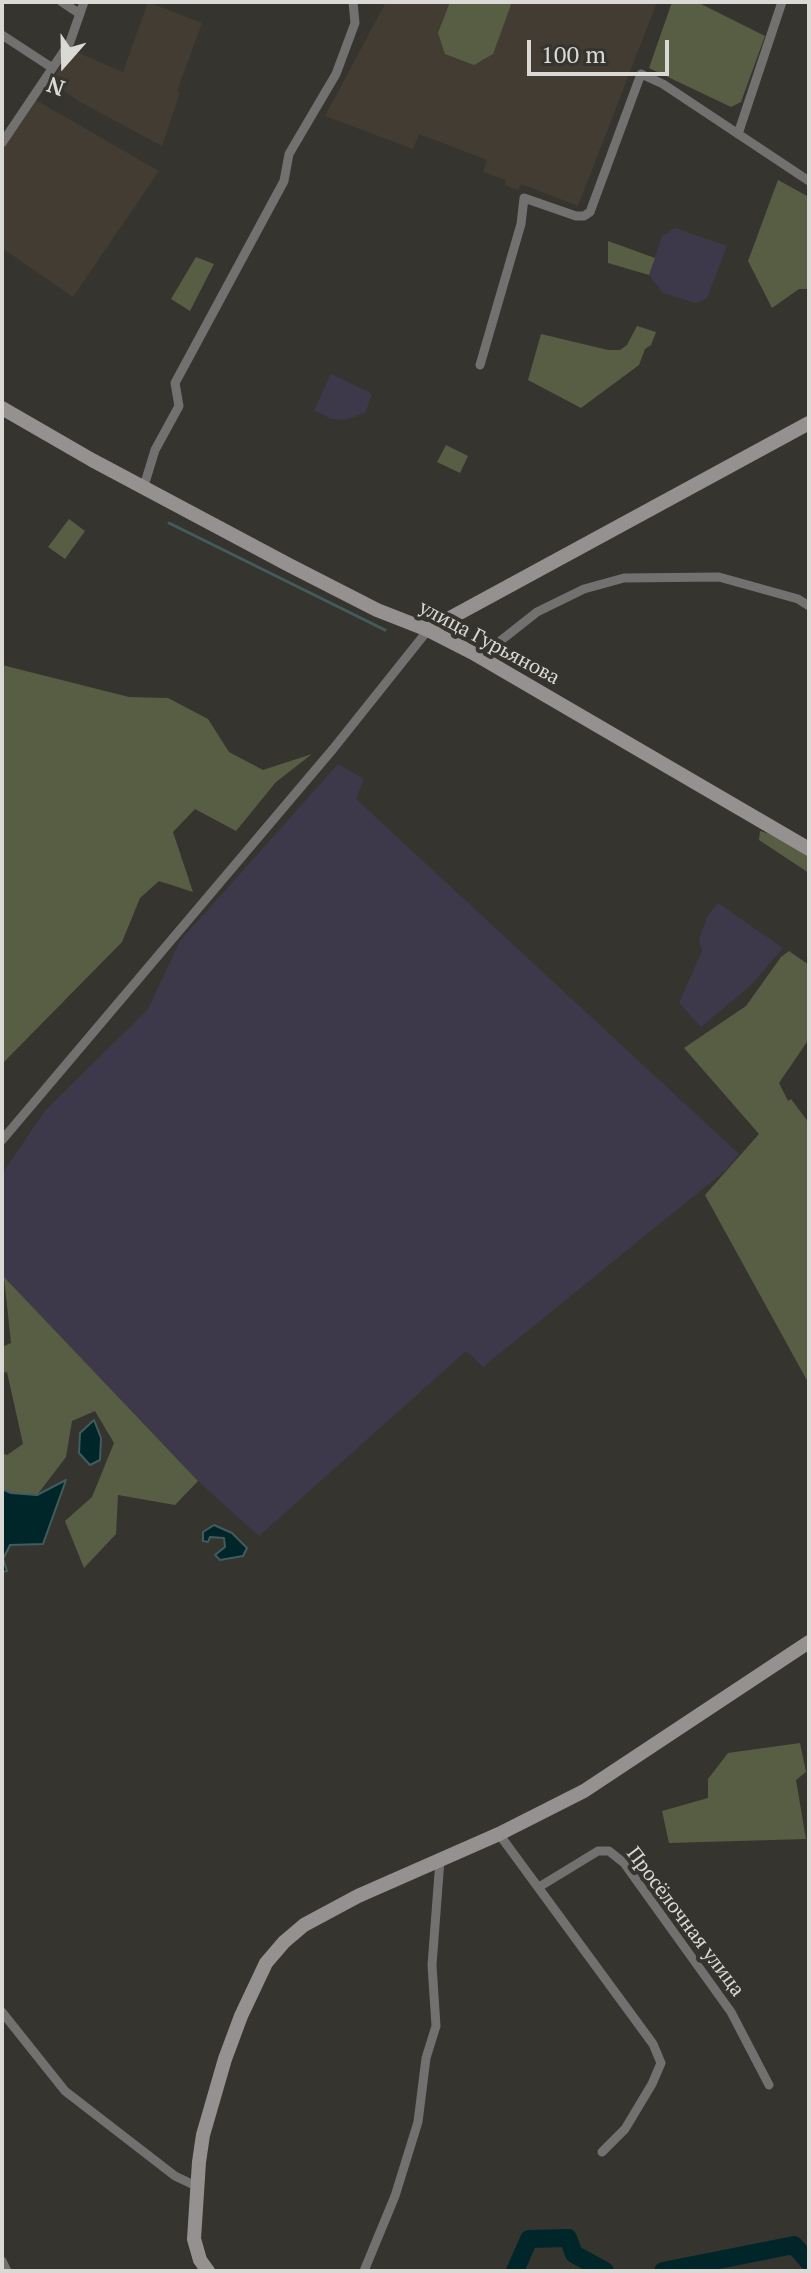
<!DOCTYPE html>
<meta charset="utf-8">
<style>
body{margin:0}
#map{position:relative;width:811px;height:2273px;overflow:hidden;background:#36342f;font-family:"PT Serif",serif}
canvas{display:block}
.frame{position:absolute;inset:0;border:4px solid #dad9d6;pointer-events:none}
.north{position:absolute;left:24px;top:24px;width:80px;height:80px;-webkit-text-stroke:6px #36342f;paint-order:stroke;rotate:200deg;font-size:22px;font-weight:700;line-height:32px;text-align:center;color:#dad9d6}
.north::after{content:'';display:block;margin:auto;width:28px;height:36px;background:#dad9d6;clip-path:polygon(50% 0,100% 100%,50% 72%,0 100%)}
.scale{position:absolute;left:527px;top:40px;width:142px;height:36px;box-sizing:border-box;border:4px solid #dad9d6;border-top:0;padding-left:10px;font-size:24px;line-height:28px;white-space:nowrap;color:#dad9d6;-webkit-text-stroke:6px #36342f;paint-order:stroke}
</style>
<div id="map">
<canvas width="811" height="2273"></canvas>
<div class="frame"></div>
<div class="north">N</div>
<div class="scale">100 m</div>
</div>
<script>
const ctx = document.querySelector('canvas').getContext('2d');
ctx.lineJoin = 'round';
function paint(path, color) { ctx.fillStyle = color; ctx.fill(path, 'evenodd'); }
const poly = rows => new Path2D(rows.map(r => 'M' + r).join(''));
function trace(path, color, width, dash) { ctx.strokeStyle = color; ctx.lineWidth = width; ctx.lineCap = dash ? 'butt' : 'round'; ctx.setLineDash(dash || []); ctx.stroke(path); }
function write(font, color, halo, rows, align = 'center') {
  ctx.font = font + ' "PT Serif",serif'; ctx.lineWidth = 8; ctx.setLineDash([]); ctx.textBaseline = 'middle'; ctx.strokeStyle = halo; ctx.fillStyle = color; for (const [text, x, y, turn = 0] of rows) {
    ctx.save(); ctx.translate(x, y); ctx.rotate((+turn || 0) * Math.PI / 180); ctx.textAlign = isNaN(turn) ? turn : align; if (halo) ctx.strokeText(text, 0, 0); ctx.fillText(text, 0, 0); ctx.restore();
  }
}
paint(poly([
 [148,2,202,23,177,91,180,93,162,146,80,102,51,82,64,61,69,63,74,51,123,72],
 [386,2,657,2,578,206,521,184,518,190,505,185,506,180,483,172,487,160,419,134,413,149,325,116],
 [36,100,159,171,73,297,2,248,2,151]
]), '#423c32');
paint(poly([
 [675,228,727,246,707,298,695,303,663,293,649,275,662,236],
 [331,374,369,392,372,395,365,413,345,420,331,419,314,410],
 [338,764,364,779,356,799,739,1154,726,1170,483,1367,466,1351,259,1536,198,1481,2,1275,2,1174,44,1112,148,1009,180,941],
 [718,903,783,948,751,985,701,1027,679,1003,702,951,699,939,708,915]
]), '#3d394a');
paint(poly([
 [450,2,512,2,493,54,474,65,445,54,438,33],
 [672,2,697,2,765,36,741,102,731,107,649,68],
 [778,180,809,197,809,289,799,289,772,308,748,261],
 [608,241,655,258,649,275,608,263],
 [196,257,214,264,190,311,171,299],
 [637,326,656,332,651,345,645,349,639,365,581,408,528,380,541,334,608,350,620,350,627,345],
 [446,445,468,456,460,473,437,462],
 [69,519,85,531,65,559,48,547],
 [2,665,129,697,168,698,208,719,229,752,263,770,312,754,276,782,236,831,195,809,173,832,193,892,159,881,140,898,122,942,2,1064],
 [760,831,770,834,809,856,809,873,759,840],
 [789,951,809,965,809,1039,779,1083,788,1101,791,1099,809,1123,809,1384,705,1195,759,1134,684,1048,746,1006,781,957],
 [4,1277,198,1481,175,1505,118,1495,116,1534,84,1568,65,1521,92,1497,114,1443,95,1411,72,1421,66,1457,37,1495,11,1493,2,1489,2,1453,7,1455,23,1444,7,1372,2,1373,2,1347,11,1343],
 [800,1743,806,1772,796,1780,806,1839,669,1843,662,1811,708,1798,708,1779,728,1753]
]), '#585e44');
const water = poly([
 [94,1420,101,1438,100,1460,90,1465,79,1453,80,1433,94,1420],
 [66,1480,43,1544,10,1545,3,1559,7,1571,2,1572,2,1489,11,1493,37,1495,66,1480],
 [214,1525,232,1533,247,1548,243,1556,220,1560,215,1555,225,1547,224,1538,210,1537,208,1542,203,1541,203,1532,214,1525]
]);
paint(water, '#002629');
trace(water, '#415c5d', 2);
trace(poly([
 [169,523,385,630]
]), '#415c5d', 3);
trace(poly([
 [515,2271,529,2239,568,2238,574,2254,605,2271],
 [663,2271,794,2245,809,2262]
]), '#002629', 18);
trace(poly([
 [62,2,80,14],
 [2,35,51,67],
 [738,134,782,2],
 [2,143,70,42,84,2],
 [480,365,521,224,524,198,576,216,584,216,590,212,641,74,663,84,809,181],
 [144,486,155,450,179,406,175,383,284,181,289,154,336,74,355,23,353,2],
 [480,657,537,612,584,589,624,578,719,577,798,599,809,606],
 [2,1140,333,749,428,630],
 [499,1834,653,2044,661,2063,652,2084,625,2129,602,2152],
 [539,1887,598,1851,609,1851,624,1863,731,2012,769,2085],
 [2,2012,65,2091,175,2176,196,2186],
 [2,2261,7,2271],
 [364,2271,395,2196,418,2122,426,2058,436,2026,432,1965,440,1860]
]), '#737070', 9);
trace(poly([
 [2,408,92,460,289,565,377,610,428,630,473,653,809,849],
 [428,630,809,423],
 [208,2271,200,2260,194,2239,199,2162,203,2135,225,2059,241,2016,266,1963,284,1942,304,1925,358,1896,499,1834,584,1791,809,1642]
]), '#969191', 14);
write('20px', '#dad9d6', '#36342f', [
 ["улица Гурьянова",489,643,28],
 ["Просёлочная улица",685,1922,53]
]);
</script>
